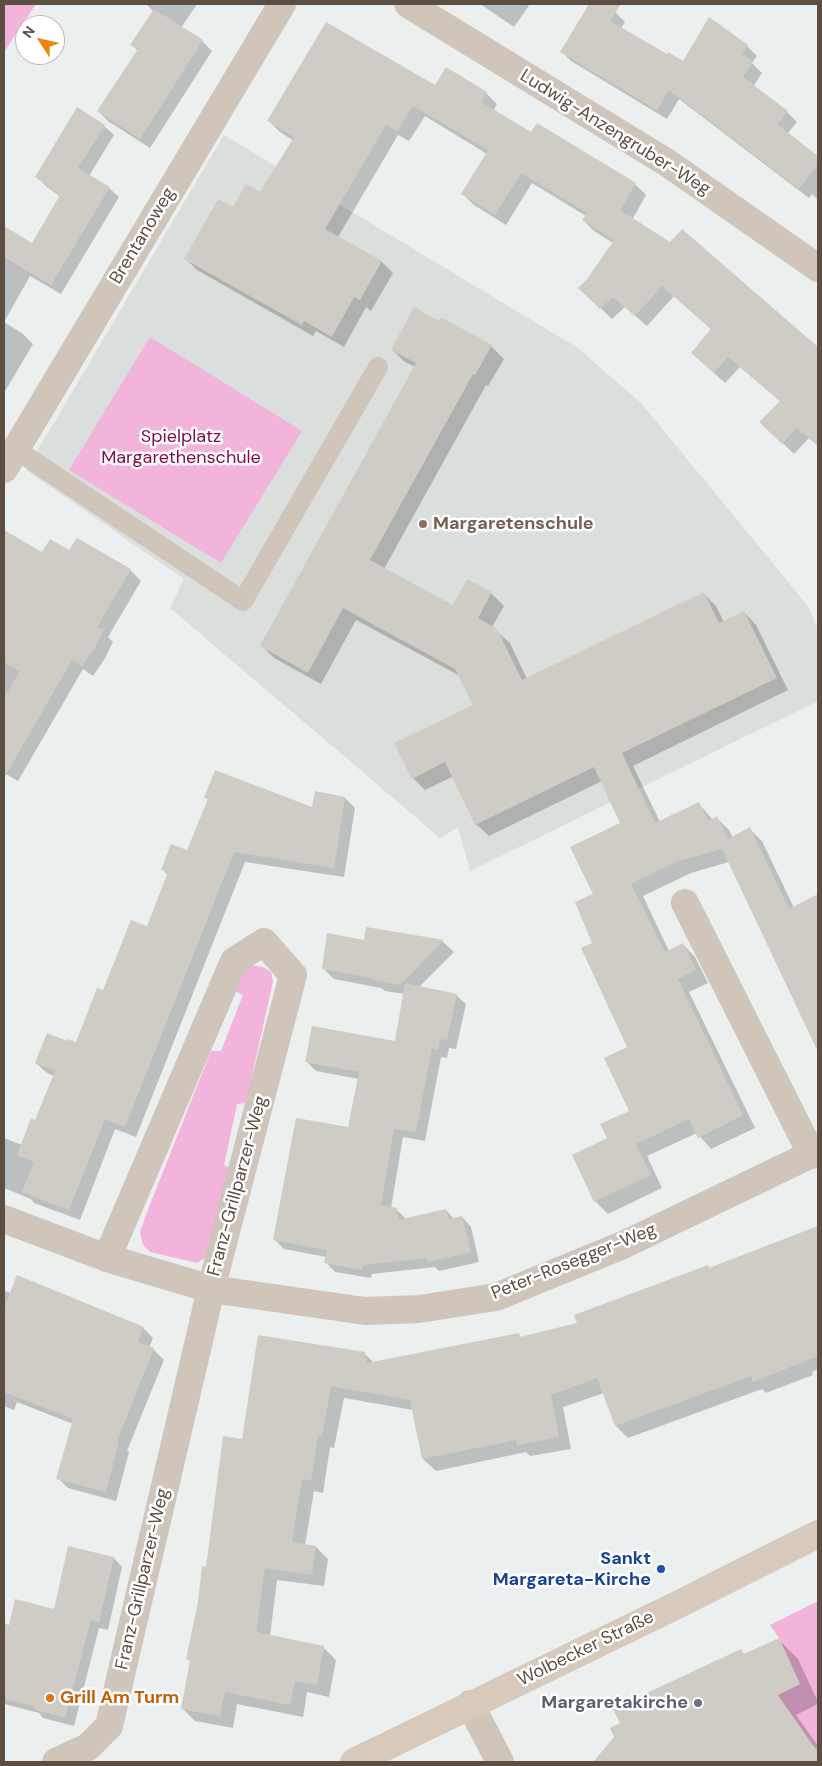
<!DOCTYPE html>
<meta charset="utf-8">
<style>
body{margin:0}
#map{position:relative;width:822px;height:1766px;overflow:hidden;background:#ebefef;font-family:"DM Sans",sans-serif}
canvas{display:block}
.frame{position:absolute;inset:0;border:5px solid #5b4e43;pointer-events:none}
.north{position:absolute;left:15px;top:15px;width:50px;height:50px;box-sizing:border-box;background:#fff;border:1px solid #bdb8b4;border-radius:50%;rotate:305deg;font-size:14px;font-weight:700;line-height:20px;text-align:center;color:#5b4e43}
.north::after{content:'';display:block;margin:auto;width:18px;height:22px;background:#ec8509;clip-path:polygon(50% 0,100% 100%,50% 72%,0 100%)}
</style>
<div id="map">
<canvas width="822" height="1766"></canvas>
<div class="frame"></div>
<div class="north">N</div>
</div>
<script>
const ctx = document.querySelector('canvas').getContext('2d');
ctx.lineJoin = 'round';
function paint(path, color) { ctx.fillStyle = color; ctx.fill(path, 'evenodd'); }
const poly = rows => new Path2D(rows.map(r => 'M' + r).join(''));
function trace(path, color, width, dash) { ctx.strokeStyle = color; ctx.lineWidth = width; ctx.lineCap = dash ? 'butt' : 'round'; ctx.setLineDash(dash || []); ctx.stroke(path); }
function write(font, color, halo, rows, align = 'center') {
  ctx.font = font + ' "DM Sans",sans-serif'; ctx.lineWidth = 5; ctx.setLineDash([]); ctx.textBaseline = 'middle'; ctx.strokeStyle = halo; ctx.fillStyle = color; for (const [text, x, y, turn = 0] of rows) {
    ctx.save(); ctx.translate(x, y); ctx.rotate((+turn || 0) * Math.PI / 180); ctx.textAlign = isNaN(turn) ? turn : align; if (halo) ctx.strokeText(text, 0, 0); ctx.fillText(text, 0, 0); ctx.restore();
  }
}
paint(poly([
 [224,135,578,348,641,403,808,606,818,629,818,701,470,871,458,827,440,838,170,608,184,579,26,470]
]), '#dadedd');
paint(poly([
 [4,4,36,4,4,52],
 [150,337,302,431,221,563,69,470],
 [250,965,263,967,271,972,273,981,246,1103,237,1104,224,1165,233,1169,212,1253,197,1263,150,1252,143,1245,140,1232,147,1212,211,1051,221,1051,243,995,234,991,245,969],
 [818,1601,818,1748,815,1748,791,1714,779,1716,775,1696,800,1684,779,1638,770,1625]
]), '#f2b4db');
paint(poly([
 [146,4,197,4,181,28,202,41,212,51,150,148,108,121,98,111,138,51,132,45,154,12],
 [480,4,530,4,514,27],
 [590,4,620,4,615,12,625,22,621,29,667,56,683,62,747,46,757,56,752,63,762,73,753,87,787,112,797,122,787,134,818,157,818,200,812,194,809,198,679,99,667,119,571,61,562,52],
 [435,87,486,93,497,104,493,111,532,134,635,184,646,195,632,220,671,244,682,230,818,350,818,446,809,438,794,454,761,422,781,402,740,367,725,383,692,353,712,330,674,296,647,326,625,307,612,319,591,299,588,279,613,243,594,231,583,220,586,216,532,183,506,225,474,205,463,194,487,154,425,116,409,141,398,135,338,237,382,262,393,273,371,311,366,307,344,347,316,331,313,336,197,270,186,259,233,209,261,194,294,141,280,132,269,121],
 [104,126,114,135,89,176,109,188,119,197,61,294,30,276,4,322,23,334,33,344,4,393,4,227,33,244,61,197,47,187,37,177],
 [440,323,491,346,504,359,488,386,486,385,384,569,454,606,491,593,504,606,492,627,510,643,527,679,704,594,716,606,724,622,744,612,756,625,788,690,633,766,660,822,699,804,713,820,717,818,729,830,733,838,750,829,762,841,794,908,818,895,818,1050,729,862,691,873,643,896,669,951,683,944,695,957,708,983,689,992,755,1128,711,1149,697,1133,647,1156,662,1188,608,1214,595,1201,608,1139,630,1111,628,1047,594,943,594,894,622,823,602,781,489,836,476,824,454,776,425,790,413,778,474,705,460,676,356,620,321,684,274,658,261,645,415,367,405,362,392,350],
 [10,535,43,554,70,552,130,570,141,581,108,637,113,642,104,660,93,676,83,669,18,781,4,773,4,774,4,602,15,584,4,577,4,547],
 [206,797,313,808,345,798,355,808,344,877,245,862,136,1137,115,1129,80,1220,34,1203,31,1199,4,1188,4,1138,22,1145,36,1121,54,1076,47,1073,36,1063,67,1042,77,1044,104,992,148,928,168,875,163,870,188,852,209,800],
 [367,928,443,942,454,952,419,987,456,995,466,1004,456,1049,449,1048,447,1058,441,1057,425,1141,403,1137,391,1208,396,1209,406,1219,446,1210,454,1219,462,1217,471,1227,479,1262,439,1271,435,1267,372,1274,371,1278,335,1272,326,1262,327,1257,284,1249,275,1240,349,1128,359,1079,316,1071,306,1061,396,1043,405,994,385,991,381,988,334,979,323,968,365,941],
 [818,1227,818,1369,812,1372,813,1375,766,1393,762,1389,628,1438,616,1426,604,1393,563,1407,571,1449,530,1456,526,1452,436,1471,423,1459,413,1410,344,1398,334,1448,330,1447,323,1493,314,1491,305,1545,316,1547,328,1559,324,1586,277,1580,270,1636,323,1647,336,1660,329,1697,307,1692,303,1717,237,1704,233,1728,195,1721,182,1708,191,1662,187,1658,207,1568,243,1440,364,1353,374,1363,519,1335,522,1338,579,1324,708,1266,711,1269],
 [4,1291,143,1328,153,1338,149,1348,154,1350,164,1360,127,1451,129,1452,116,1501,68,1488,58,1478,73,1424,17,1402,14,1410,4,1406],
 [114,1558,122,1567,108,1630,99,1628,74,1726,43,1718,39,1713,4,1704,4,1625,10,1627,55,1611],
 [778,1639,798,1659,818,1702,818,1704,796,1715,818,1746,818,1762,607,1762,605,1761,741,1651,745,1655]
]), '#0003');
paint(poly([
 [589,4,621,4,610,21,667,54,668,52,683,61,709,17,748,45,742,54,753,62,743,77,788,111,777,124,818,156,818,163,799,189,669,90,657,110,560,52],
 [154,9,203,40,140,139,97,111,138,49,130,45],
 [326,22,435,85,446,67,487,92,481,102,531,132,537,123,636,183,620,210,670,242,682,229,818,347,818,445,797,428,782,444,759,422,780,401,728,356,714,373,691,353,711,329,662,286,635,316,613,297,600,309,578,288,587,279,614,240,582,220,587,213,521,173,495,215,461,194,488,150,413,106,397,131,386,125,325,229,382,261,360,300,354,297,332,337,304,321,302,325,184,259,218,199,233,207,246,184,260,192,294,137,267,121],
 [77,107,105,125,78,168,110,187,51,285,4,257,4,226,32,243,60,195,35,177],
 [414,307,439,321,441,317,492,345,475,375,473,374,370,560,453,605,467,579,492,592,478,618,497,629,522,680,704,592,719,623,744,611,777,678,622,753,655,823,699,802,708,821,717,816,728,839,750,827,789,909,818,894,818,1052,722,849,678,861,631,884,665,952,683,943,696,970,678,979,743,1115,698,1138,689,1119,636,1144,651,1175,594,1202,572,1155,607,1138,600,1124,629,1111,604,1058,627,1047,581,948,592,943,575,902,593,894,570,847,620,823,594,767,475,825,445,762,412,779,394,743,473,705,455,669,343,608,308,673,260,646,416,363,391,350],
 [4,530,42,552,50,539,69,550,77,538,131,569,97,627,104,630,94,649,82,666,72,660,4,778,4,698,20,671,4,662],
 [215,770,312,807,315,791,345,797,334,868,234,852,125,1127,105,1119,69,1210,22,1192,34,1162,17,1155,31,1118,35,1120,55,1071,35,1063,47,1033,67,1041,68,1039,76,1042,97,988,103,990,131,920,147,926,168,872,161,870,171,844,187,850,208,799,204,798],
 [366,927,444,940,400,985,373,980,373,978,322,969,327,933,364,940],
 [405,983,457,994,447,1040,440,1039,438,1050,432,1048,416,1132,394,1129,381,1205,397,1208,398,1220,446,1209,449,1219,462,1216,471,1252,428,1262,427,1258,363,1265,362,1270,324,1263,327,1250,273,1240,296,1118,348,1127,359,1072,305,1062,312,1026,395,1041],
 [818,1226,818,1356,753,1382,751,1376,615,1426,597,1378,551,1395,559,1437,517,1445,516,1440,422,1459,410,1400,331,1386,322,1436,318,1436,311,1481,302,1479,292,1542,316,1546,312,1575,265,1568,256,1632,324,1646,317,1685,295,1681,290,1705,225,1692,220,1716,181,1709,190,1660,186,1659,198,1602,202,1566,206,1567,223,1436,242,1439,258,1335,365,1352,367,1363,519,1333,520,1337,577,1323,574,1315,708,1265,709,1268],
 [17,1275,144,1327,138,1342,154,1348,117,1441,119,1441,106,1492,56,1479,73,1419,4,1392,4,1308],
 [68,1546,114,1557,99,1622,91,1620,65,1718,33,1709,34,1706,4,1699,4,1623,9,1625,15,1599,54,1609],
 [779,1638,800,1684,778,1695,818,1753,818,1762,593,1762,614,1737,610,1728,620,1723,613,1709,741,1649,744,1654]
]), '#cfccc5');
trace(poly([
 [15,449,243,601,378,367]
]), '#d0c5bb', 20);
trace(poly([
 [408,4,666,162,818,268],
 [4,469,282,4],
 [685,903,812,1155],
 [4,1219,107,1258,211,1289,365,1311,419,1309,496,1297,623,1245,818,1151],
 [470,1704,500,1762],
 [56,1762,88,1747,109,1726,211,1289,293,975,264,942,234,961,107,1258]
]), '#d0c5bb', 28);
trace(poly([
 [354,1762,673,1607,818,1534]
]), '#d7cabc', 28);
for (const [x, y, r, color] of [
 [423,524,5,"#8d6e63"],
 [661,1569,5,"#1a4fb4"],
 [50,1698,5,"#e8710a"],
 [698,1703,5,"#6b7280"]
]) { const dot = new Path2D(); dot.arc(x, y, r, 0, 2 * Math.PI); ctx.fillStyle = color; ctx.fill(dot); trace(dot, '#fff', 2); }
write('18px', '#5b4e43', '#fff', [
 ["Ludwig-Anzengruber-Weg",615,133,32],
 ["Brentanoweg",143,236,-59],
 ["Franz-Grillparzer-Weg",238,1186,-75],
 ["Peter-Rosegger-Weg",574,1262,-22],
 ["Franz-Grillparzer-Weg",143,1579,-77],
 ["Wolbecker Straße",586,1649,-26]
]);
write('18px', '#810e49', '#fff', [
 ["Spielplatz",181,437],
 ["Margarethenschule",181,458]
]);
write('bold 18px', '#785e54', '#fff', [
 ["Margaretenschule",433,524]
], 'left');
write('bold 18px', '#164399', '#fff', [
 ["Sankt",651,1559],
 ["Margareta-Kirche",651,1580]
], 'right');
write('bold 18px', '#c56008', '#fff', [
 ["Grill Am Turm",60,1698]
], 'left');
write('bold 18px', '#5b616d', '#fff', [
 ["Margaretakirche",688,1703]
], 'right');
</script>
